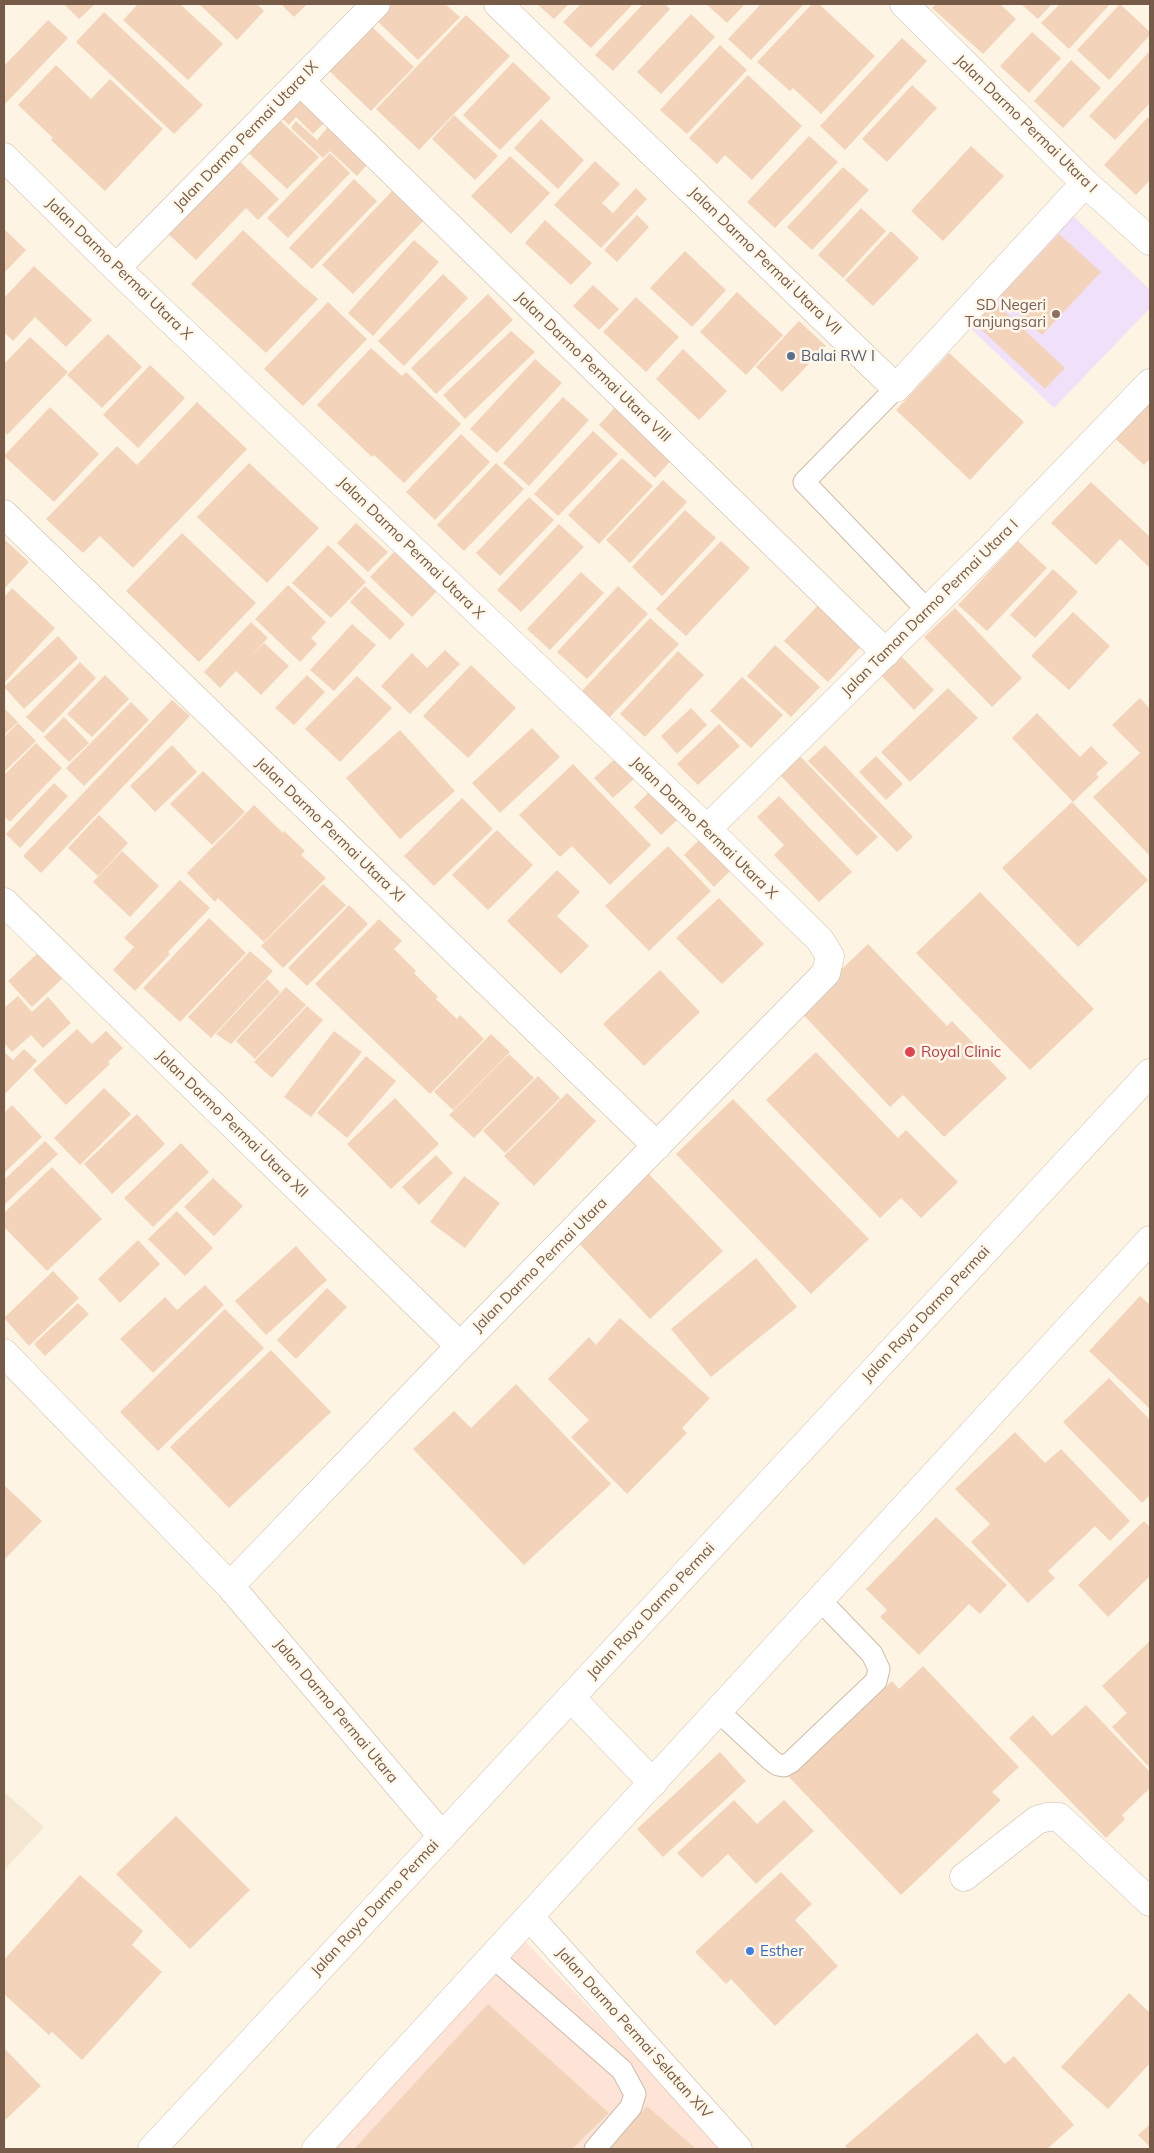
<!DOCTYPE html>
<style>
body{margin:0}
#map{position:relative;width:1154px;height:2153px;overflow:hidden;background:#fdf4e3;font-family:Mulish,sans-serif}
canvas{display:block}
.frame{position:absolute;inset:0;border:5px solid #755b48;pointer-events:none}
</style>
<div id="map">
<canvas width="1154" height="2153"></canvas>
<div class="frame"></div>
</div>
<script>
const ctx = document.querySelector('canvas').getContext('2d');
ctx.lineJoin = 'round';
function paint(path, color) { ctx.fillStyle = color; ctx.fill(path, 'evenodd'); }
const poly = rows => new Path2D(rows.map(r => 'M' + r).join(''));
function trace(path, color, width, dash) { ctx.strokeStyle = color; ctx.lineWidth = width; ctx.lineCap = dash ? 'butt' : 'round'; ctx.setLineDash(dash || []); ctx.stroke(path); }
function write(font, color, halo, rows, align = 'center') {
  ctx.font = font + ' Mulish,sans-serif'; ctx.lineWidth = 5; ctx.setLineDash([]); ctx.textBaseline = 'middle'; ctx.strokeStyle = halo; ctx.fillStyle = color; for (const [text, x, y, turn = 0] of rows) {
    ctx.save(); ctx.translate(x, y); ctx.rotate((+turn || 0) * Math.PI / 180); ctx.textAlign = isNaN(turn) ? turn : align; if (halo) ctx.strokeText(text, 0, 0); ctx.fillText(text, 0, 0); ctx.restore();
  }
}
paint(poly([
 [4,1792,44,1827,4,1870]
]), '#f5e6d1');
paint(poly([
 [512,1928,726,2149,302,2149]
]), '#fde4d6');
paint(poly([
 [1067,210,1150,290,1150,308,1054,408,962,320]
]), '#f1e0f9');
paint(poly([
 [64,4,95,4,79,19],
 [138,4,180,4,223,44,188,80,123,20],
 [199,4,257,4,264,11,237,40],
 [281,4,307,4,294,17],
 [380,4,445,4,460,17,418,60,370,14],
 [537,4,569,4,554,19],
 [581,4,633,4,591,48,563,22],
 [643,4,665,4,670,9,613,71,595,55],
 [706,4,745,4,727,23],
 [761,4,804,4,751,60,728,39],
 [812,4,819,4,875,56,821,114,793,88,790,91,757,62],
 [936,4,1000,4,1016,19,983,54,932,8],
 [1021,4,1052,4,1038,19],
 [1060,4,1110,4,1069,49,1041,23],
 [1120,4,1150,32,1150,35,1109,80,1077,50],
 [104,12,203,105,174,134,76,42],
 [691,14,715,37,661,94,637,72],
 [466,15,510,56,419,150,376,109],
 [48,20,68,38,4,105,4,66],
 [365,20,414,67,371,111,323,65],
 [1032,32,1061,58,1029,93,1000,66],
 [902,38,927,61,845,150,820,126],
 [720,45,747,70,687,134,660,110],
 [1150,51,1150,103,1115,140,1089,116],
 [1071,60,1101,88,1063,128,1034,101],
 [513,62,551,98,500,150,463,115],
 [56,65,91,99,110,79,163,129,105,191,51,140,53,138,18,105],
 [748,75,802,126,752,180,725,155,717,164,689,138],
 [912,85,937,108,887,162,862,139],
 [296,86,328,119,313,134,296,117,289,125,272,109],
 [271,112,319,157,287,189,240,145],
 [454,115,498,156,475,180,432,139],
 [1148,117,1150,119,1150,180,1136,195,1104,165],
 [541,119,584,160,558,189,514,148],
 [296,121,317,140,331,123,370,161,357,176,330,151,323,158,291,128],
 [809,136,838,162,775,228,747,202],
 [971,146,1004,176,943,241,911,211],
 [330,153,350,173,288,238,267,218],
 [234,156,279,199,258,220,246,208,196,260,163,229],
 [510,156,550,193,511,234,471,196],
 [595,161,620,184,602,203,613,213,636,188,647,199,601,248,554,205],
 [843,167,869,190,812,250,787,227],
 [354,179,377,201,312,269,289,248],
 [392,191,423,221,353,294,322,265],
 [861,208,886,231,843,278,818,255],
 [637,215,649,227,617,262,604,250],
 [545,220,592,263,571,285,525,243],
 [4,229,26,250,4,273],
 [243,230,295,279,318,299,266,353,191,284],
 [891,231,919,258,873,306,845,280],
 [1059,234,1101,272,1042,335,1000,296],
 [414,240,439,262,373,336,348,313],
 [685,251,726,290,692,327,650,288],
 [34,266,92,320,66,347,35,317,13,341,4,332,4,298],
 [443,274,468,298,404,366,378,341],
 [593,285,619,309,599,330,573,306],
 [737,292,783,335,746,375,700,332],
 [488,294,513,320,436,394,411,368],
 [636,297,679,337,646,372,603,332],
 [989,297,1065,368,1045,389,969,318],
 [328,302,367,339,303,406,264,369],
 [799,321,826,346,782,392,756,367],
 [511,331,535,352,465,419,443,395],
 [108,334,142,367,102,408,67,375],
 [30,337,68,372,7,435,4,431,4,364],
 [371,348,402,376,406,372,461,424,404,483,374,455,372,457,317,405],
 [683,349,727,391,699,420,656,379],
 [949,353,1024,422,970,480,896,410],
 [535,359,562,383,497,453,470,429],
 [150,365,185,398,138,448,103,415],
 [1150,387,1150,459,1144,465,1108,432],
 [563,397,589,420,529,486,503,463],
 [197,402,247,449,133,568,100,536,83,553,46,519,117,446,137,465],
 [619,403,676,455,655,478,599,425],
 [50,407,99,454,54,502,4,456],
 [593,431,618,454,558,516,534,494],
 [461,434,490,462,435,520,406,492],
 [622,458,653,486,599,544,568,515],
 [249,463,319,528,267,583,197,517],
 [496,463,524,489,464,551,437,525],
 [663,480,687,502,630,563,606,540],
 [1091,482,1150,537,1150,568,1120,539,1096,565,1051,523],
 [529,497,554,520,500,576,476,553],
 [685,510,716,538,662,596,632,567],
 [356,523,388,552,368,572,337,543],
 [559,524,584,547,521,612,497,590],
 [182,533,256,603,199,662,126,591],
 [4,539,29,562,4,589],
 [721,541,750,568,686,636,656,609],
 [1018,541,1047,568,987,631,958,605],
 [328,545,366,582,331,618,292,583],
 [397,549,439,589,412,617,370,577],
 [1053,569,1078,592,1035,638,1010,615],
 [581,572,604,593,550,650,527,629],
 [288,585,326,622,311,638,317,644,300,662,255,619],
 [365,586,405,624,390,640,350,602],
 [618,586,648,614,587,679,557,652],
 [12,588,55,628,4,683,4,597],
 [823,600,867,640,828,682,784,641],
 [955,608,1022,678,992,707,924,637],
 [1073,612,1110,646,1069,690,1031,656],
 [650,618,679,644,609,718,581,692],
 [251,622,268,638,249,657,264,643,289,666,261,695,236,671,220,688,204,672],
 [352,624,376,645,334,691,310,670],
 [58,636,78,658,24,709,4,687],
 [775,645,820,687,791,717,747,676],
 [445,650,460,664,410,714,381,686,412,653,427,668],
 [678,651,704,675,645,737,620,714],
 [897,652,934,690,914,710,877,671],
 [80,662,96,678,43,733,26,717],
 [471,665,516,708,468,758,423,716],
 [105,675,129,699,92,737,67,714],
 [307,675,325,692,294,725,275,708],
 [357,676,392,708,340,762,305,729],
 [742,677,783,715,751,748,710,711],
 [948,688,978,718,910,782,881,752],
 [1140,698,1150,709,1150,856,1093,797,1140,753,1112,725],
 [172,700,190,716,41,873,23,856],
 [131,702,149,720,84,786,66,768],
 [4,708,18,722,4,735],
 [691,708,707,725,677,754,661,736],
 [1037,713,1080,757,1091,746,1108,763,1096,774,1099,777,1073,802,1012,738],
 [64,717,89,743,69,762,44,737],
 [18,723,36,741,4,772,4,737],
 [719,724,740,746,698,785,677,764],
 [532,728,560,757,500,813,472,783],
 [400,730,455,791,400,839,346,778],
 [36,743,62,768,10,822,4,816,4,775],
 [172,745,197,772,155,812,130,786],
 [825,745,913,837,897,852,808,761],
 [800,756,878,837,857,856,780,775],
 [876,756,903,784,886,800,859,772],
 [617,757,636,777,613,798,594,778],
 [573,764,651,845,610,885,572,846,560,857,519,815],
 [203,771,245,812,212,845,170,804],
 [54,783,68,796,20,848,6,834],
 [649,792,677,820,661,835,634,807],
 [779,796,852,872,819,902,774,855,784,845,757,817],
 [462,798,493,829,434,886,404,856],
 [1072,802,1148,880,1078,947,1002,868],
 [254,805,283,833,284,831,305,851,301,855,326,878,264,942,218,898,215,902,187,873],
 [99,815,128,843,98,876,68,848],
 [497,830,533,865,488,910,452,875],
 [700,839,731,870,714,887,684,855],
 [668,846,711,891,649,951,605,906],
 [122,851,159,886,130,917,93,882],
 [557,870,580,892,557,916,589,946,561,974,507,921],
 [180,880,210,908,168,952,170,954,135,991,113,970,134,947,124,938],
 [323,884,346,905,283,968,261,946],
 [980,892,1094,1009,1030,1070,916,953],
 [719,898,764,944,722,984,676,938],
 [349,905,368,924,307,986,288,968],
 [209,918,246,953,180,1022,143,988],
 [379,919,402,941,394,949,416,971,414,973,438,997,436,999,457,1019,460,1015,484,1039,430,1094,315,984],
 [868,944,947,1026,952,1021,1007,1078,944,1137,903,1095,890,1107,799,1010],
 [250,951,273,971,211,1038,188,1017],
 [39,952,63,978,32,1007,8,981],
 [660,970,700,1012,644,1066,603,1024],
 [267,979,280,992,231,1044,216,1034],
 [286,987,306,1005,255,1059,236,1041],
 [18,996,32,1012,48,997,71,1023,43,1048,31,1035,12,1052,4,1043,4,1008],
 [307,1006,323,1020,272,1078,254,1062],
 [77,1029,92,1044,106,1031,123,1048,108,1062,110,1064,66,1105,33,1070],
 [334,1031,362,1052,311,1117,284,1097],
 [491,1034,510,1052,453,1110,434,1092],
 [24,1049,37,1061,4,1095,4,1052,13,1060],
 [816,1052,898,1138,906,1130,958,1182,921,1218,901,1198,880,1218,766,1100],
 [509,1054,534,1078,474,1138,449,1115],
 [366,1056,396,1081,347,1138,317,1113],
 [538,1076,560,1098,505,1153,483,1131],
 [104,1088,131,1114,80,1165,54,1138],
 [567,1093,596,1121,534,1186,504,1156],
 [395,1098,439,1144,391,1189,347,1144],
 [733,1099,869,1239,811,1294,676,1154],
 [12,1105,42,1137,4,1173,4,1113],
 [137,1114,165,1144,112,1194,84,1164],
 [45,1141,58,1154,4,1205,4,1180],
 [181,1143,209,1172,153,1227,124,1198],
 [436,1155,453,1173,419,1205,402,1187],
 [52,1167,102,1219,47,1271,4,1227,4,1213],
 [647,1172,723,1251,650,1319,575,1239],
 [464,1176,500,1203,465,1248,430,1222],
 [213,1178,243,1206,214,1236,184,1207],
 [177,1211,213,1248,185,1276,148,1239],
 [138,1240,160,1264,120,1303,98,1279],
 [296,1246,327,1280,266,1335,235,1301],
 [756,1258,797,1307,711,1377,671,1329],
 [53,1271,79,1298,29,1346,4,1318],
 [205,1285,224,1305,153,1373,120,1339,165,1297,177,1310],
 [327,1288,347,1307,296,1359,277,1340],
 [1140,1296,1150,1305,1150,1409,1089,1351],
 [78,1303,89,1314,45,1356,34,1344],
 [225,1309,264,1348,158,1451,120,1412],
 [620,1318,710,1398,682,1428,687,1433,627,1494,571,1437,589,1420,548,1379,589,1337,596,1345],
 [271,1350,331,1412,229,1508,170,1447],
 [1109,1378,1150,1420,1150,1495,1142,1503,1063,1422],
 [516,1384,611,1484,524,1565,413,1449,454,1411,471,1428],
 [1015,1432,1045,1463,1061,1449,1130,1521,1110,1541,1095,1526,1048,1571,1055,1578,1028,1603,971,1542,990,1524,955,1489],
 [4,1485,42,1521,4,1560],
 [936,1517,1007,1585,980,1614,969,1604,919,1655,880,1617,887,1610,866,1589],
 [1144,1521,1150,1527,1150,1576,1108,1617,1078,1585],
 [1150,1641,1150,1766,1149,1767,1112,1727,1127,1713,1102,1686],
 [923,1666,1019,1767,992,1792,1001,1800,901,1895,789,1777,892,1681,899,1689],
 [1086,1705,1150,1772,1150,1788,1122,1815,1125,1819,1106,1838,1009,1738,1033,1715,1052,1736],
 [720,1752,746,1781,663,1857,637,1829],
 [734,1800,757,1824,784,1800,814,1831,756,1884,728,1854,702,1878,677,1853],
 [176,1816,250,1890,190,1949,116,1874],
 [781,1872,812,1904,795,1920,838,1966,775,2026,731,1979,726,1984,695,1952],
 [80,1875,143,1931,132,1945,162,1972,82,2060,52,2032,49,2035,4,1994,4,1960],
 [1129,1993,1150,2013,1150,2063,1108,2109,1061,2067],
 [488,2004,609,2113,572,2149,354,2149],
 [977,2033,1005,2064,1014,2056,1074,2125,1047,2149,847,2149,845,2146],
 [4,2048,41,2086,4,2121],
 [647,2106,696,2149,608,2149],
 [1150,2124,1150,2147,1138,2135]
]), '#f3d4ba');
const lane = poly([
 [896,388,804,482,928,611],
 [718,1711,771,1760,778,1765,784,1766,791,1762,876,1681,879,1669,872,1654,820,1600],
 [493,1957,622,2070,635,2094,631,2107,595,2149]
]);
const street = poly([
 [498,4,896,388,1085,183],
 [904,4,1085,183,1150,241],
 [300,81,886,653],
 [4,157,116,268,707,829,820,940,830,956,826,973,460,1346,230,1586],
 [116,268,376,4],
 [4,514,657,1146],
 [707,829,994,545,1150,383],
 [4,902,460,1346],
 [4,1353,230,1586,442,1836],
 [964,1877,1037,1820,1047,1817,1059,1817,1150,1902],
 [531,1915,536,1924,738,2149]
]);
const secondary = poly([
 [571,1698,653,1783],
 [152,2149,1150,1073],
 [316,2149,1150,1240]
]);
trace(lane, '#cebca9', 23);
trace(street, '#cebca9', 29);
trace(secondary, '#d4bea9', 29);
trace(lane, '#fff', 21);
trace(street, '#fff', 28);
trace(secondary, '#fff', 28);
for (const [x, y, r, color] of [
 [1056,314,5,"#8d6e63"],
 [791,356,5,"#5c6f8a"],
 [910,1052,6,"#e0444e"],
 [750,1951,5,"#3f7fe0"]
]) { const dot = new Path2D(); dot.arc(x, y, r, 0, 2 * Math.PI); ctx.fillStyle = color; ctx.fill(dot); trace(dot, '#fff8ea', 2); }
write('15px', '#755b48', '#fff8ea', [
 ["Jalan Darmo Permai Utara I",1026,124,44],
 ["Jalan Darmo Permai Utara IX",246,136,-46],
 ["Jalan Darmo Permai Utara VII",765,261,44],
 ["Jalan Darmo Permai Utara X",119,269,44],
 ["Jalan Darmo Permai Utara VIII",593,367,44],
 ["Jalan Darmo Permai Utara X",411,548,44],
 ["Jalan Taman Darmo Permai Utara I",930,608,-45],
 ["Jalan Darmo Permai Utara X",704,828,44],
 ["Jalan Darmo Permai Utara XI",330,830,44],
 ["Jalan Darmo Permai Utara XII",232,1124,44],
 ["Jalan Darmo Permai Utara",540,1265,-45],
 ["Jalan Raya Darmo Permai",926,1314,-47],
 ["Jalan Raya Darmo Permai",651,1611,-47],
 ["Jalan Darmo Permai Utara",336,1711,50],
 ["Jalan Raya Darmo Permai",375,1908,-47],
 ["Jalan Darmo Permai Selatan XIV",634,2033,48]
]);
write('15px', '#785e54', '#fff8ea', [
 ["SD Negeri",1046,305],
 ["Tanjungsari",1046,322]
], 'right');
write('15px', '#4e5e75', '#fff8ea', [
 ["Balai RW I",801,356]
], 'left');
write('15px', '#be3a42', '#fff8ea', [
 ["Royal Clinic",921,1052]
], 'left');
write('15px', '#366cbe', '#fff8ea', [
 ["Esther",760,1951]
], 'left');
</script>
